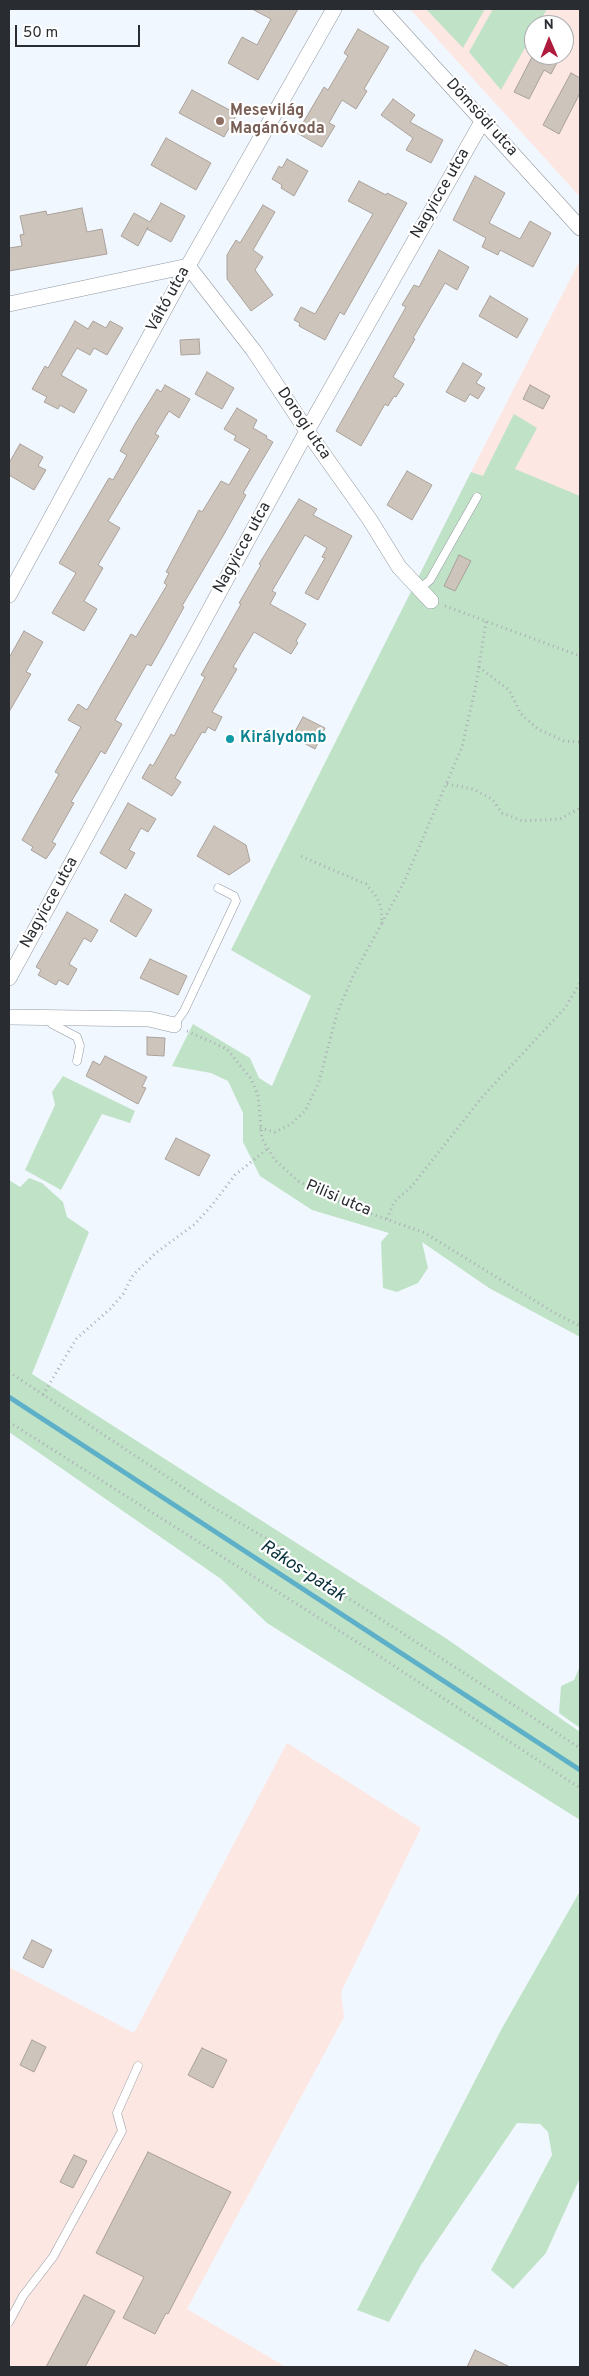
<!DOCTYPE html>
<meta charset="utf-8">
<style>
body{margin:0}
#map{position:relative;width:589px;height:2376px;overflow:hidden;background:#f1f7ff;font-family:Overpass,sans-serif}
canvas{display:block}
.frame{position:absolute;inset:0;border:10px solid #292c30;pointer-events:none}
.north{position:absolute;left:524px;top:15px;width:50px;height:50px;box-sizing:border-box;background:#fff;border:1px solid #a9abac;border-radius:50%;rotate:359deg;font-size:14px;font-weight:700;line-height:20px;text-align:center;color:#292c30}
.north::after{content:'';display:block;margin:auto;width:18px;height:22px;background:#af1b3c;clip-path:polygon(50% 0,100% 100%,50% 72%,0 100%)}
.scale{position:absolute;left:15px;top:25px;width:125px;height:22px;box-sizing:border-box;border:2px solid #292c30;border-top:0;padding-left:6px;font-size:15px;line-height:18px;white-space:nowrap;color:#292c30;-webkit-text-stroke:4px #fff;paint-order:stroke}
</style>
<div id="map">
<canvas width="589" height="2376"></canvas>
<div class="frame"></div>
<div class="north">N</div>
<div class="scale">50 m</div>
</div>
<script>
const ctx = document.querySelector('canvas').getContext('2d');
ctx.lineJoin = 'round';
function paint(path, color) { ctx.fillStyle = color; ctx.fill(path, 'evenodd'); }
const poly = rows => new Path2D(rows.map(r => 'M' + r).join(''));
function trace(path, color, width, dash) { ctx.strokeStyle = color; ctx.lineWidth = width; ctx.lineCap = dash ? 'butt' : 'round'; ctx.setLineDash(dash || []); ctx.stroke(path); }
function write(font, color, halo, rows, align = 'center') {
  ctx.font = font + ' Overpass,sans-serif'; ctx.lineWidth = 4.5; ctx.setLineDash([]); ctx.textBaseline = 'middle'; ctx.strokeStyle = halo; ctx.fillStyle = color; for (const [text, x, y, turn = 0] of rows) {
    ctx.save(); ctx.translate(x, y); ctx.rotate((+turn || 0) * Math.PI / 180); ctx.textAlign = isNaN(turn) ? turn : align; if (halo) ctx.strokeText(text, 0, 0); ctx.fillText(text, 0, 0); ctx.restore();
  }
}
paint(poly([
 [410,9,580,9,580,197],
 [534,25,564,25,564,55,534,55],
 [580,260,580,514,471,472],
 [287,1743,421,1828,341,1992,344,2017,187,2309,286,2367,9,2367,9,1967,134,2033]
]), '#fde7e3');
paint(poly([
 [426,9,485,9,463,48],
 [493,9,547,9,538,25,534,25,534,32,501,90,469,52],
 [514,414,537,428,515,469,580,496,580,1337,489,1288,422,1242,428,1268,418,1283,397,1292,383,1288,381,1242,389,1233,312,1210,260,1176,243,1142,243,1113,228,1081,211,1073,172,1066,193,1024,250,1058,259,1078,272,1086,311,996,231,950,471,472,483,476],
 [63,1076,135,1111,130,1123,102,1114,61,1190,25,1170,55,1105,52,1092],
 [29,1178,42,1183,63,1202,67,1217,89,1232,32,1374,447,1639,580,1732,580,1820,267,1623,221,1579,9,1432,9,1180,20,1187],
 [580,1666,580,1728,559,1713,561,1686,574,1680],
 [580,1891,580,2178,546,2253,513,2289,491,2270,552,2155,548,2132,540,2124,517,2123,421,2265,389,2322,357,2310,501,2030]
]), '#c0e3c7');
trace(poly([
 [9,1397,580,1770]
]), '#5db0c8', 5);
const building = poly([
 [252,9,298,9,258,80,228,63,242,37,257,45,271,19,252,9],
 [358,29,389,47,364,89,367,91,356,109,342,100,329,123,335,126,322,147,297,133,324,87,328,90,348,56,344,53,358,29],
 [533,55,561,55,551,74,544,70,529,99,514,92,533,55],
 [571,73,580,78,580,93,559,134,543,125,571,73],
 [192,90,237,114,224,137,179,113,192,90],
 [393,99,415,115,410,122,443,140,431,163,406,150,413,138,381,115,393,99],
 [166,138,211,163,196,190,151,165,166,138],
 [287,159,308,171,294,196,281,188,282,185,272,179,279,166,282,168,287,159],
 [475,176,505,193,489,223,520,239,530,221,551,233,533,267,500,250,498,255,482,247,486,238,453,220,475,176],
 [359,181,386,195,387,193,407,203,344,315,340,312,325,340,299,326,300,323,294,320,301,307,315,314,373,214,348,201,359,181],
 [161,203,185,216,171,242,147,229,148,227,138,246,121,236,134,213,150,222,161,203],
 [263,205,275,212,253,250,263,257,255,270,273,295,251,311,227,279,227,255,236,240,240,243,263,205],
 [82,208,87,232,102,229,107,254,9,271,9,248,22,246,20,235,24,234,20,216,46,211,47,215,82,208],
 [439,250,469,267,457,290,445,283,413,338,415,339,393,377,404,384,396,397,394,396,388,406,385,404,361,446,336,431,406,307,402,305,414,285,419,287,439,250],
 [490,296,528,319,517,338,479,316,490,296],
 [75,321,88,329,93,321,106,328,110,321,123,328,107,355,94,348,90,355,77,348,61,375,87,390,74,413,60,405,58,409,44,402,47,397,32,389,45,366,48,368,75,321],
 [199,339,200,354,181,355,180,340,199,339],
 [463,363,482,374,476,383,485,388,478,399,470,394,465,402,446,392,463,363],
 [207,372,234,388,222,409,195,394,207,372],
 [165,385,190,399,179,418,169,411,155,434,159,436,108,521,120,528,98,565,103,568,84,601,97,609,84,631,52,613,76,573,59,563,109,478,113,480,127,455,120,451,136,423,157,389,161,392,165,385],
 [530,385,550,396,543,409,523,399,530,385],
 [237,408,257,420,253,428,267,436,266,438,273,442,243,493,246,495,223,536,182,606,184,607,163,645,151,666,147,664,115,720,122,724,105,754,101,751,71,802,74,803,52,842,56,844,46,859,31,850,33,847,22,840,59,774,55,772,81,727,68,720,78,704,87,710,131,634,136,637,167,585,164,583,169,573,166,572,199,510,202,512,221,481,229,485,250,449,234,440,236,436,224,429,237,408],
 [20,444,43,457,38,466,46,470,34,490,9,475,9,463,20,444],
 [407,471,432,485,412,520,387,505,407,471],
 [299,499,317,509,313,515,352,536,318,600,305,593,325,558,322,557,327,548,305,535,272,591,276,593,270,604,306,624,296,641,298,643,291,654,254,632,233,667,237,669,212,712,222,717,215,731,208,727,205,733,202,732,175,778,181,782,172,796,142,778,150,764,153,766,171,734,174,736,205,677,201,675,241,604,239,603,261,565,259,564,299,499],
 [459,555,471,561,455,591,444,586,459,555],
 [24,631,43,642,26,672,31,674,9,712,9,658,24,631],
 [303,717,325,728,315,749,292,737,303,717],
 [128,803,156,819,148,832,141,828,129,850,135,853,126,869,100,853,128,803],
 [214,826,246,845,250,861,229,875,197,856,214,826],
 [125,894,152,910,136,937,110,921,125,894],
 [67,912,98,930,91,942,84,938,69,964,77,969,68,985,59,980,56,985,38,975,41,970,36,967,67,912],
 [150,959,187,976,178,995,140,978,150,959],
 [147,1037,165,1038,164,1056,147,1055,147,1037],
 [105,1056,147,1077,142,1087,146,1088,138,1104,86,1076,93,1061,100,1065,105,1056],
 [176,1138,210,1155,199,1176,165,1159,176,1138],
 [32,1940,52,1950,43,1968,23,1958,32,1940],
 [32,2040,46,2047,34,2072,20,2065,32,2040],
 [202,2048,227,2060,213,2088,188,2075,202,2048],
 [148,2152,231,2192,168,2314,166,2313,155,2334,123,2318,144,2277,96,2253,148,2152],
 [74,2155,87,2161,73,2188,60,2182,74,2155],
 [84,2295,115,2311,85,2367,46,2367,84,2295],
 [475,2350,510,2367,467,2367,475,2350]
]);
paint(building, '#cdc4bc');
trace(building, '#aaa19a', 1);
const service = poly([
 [418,590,430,580,477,497],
 [49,1017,52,1024,77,1037,80,1046,77,1061],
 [174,1025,184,1011,236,901,234,896,218,888],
 [9,2322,23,2296,53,2257,122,2131,117,2113,138,2066]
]);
const minor = poly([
 [381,9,580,228],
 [9,304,188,266,254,351,307,431,370,520,399,567,431,601],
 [9,595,188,266,334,9],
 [9,978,307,431,483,120],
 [9,1017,149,1019,174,1025]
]);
trace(service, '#9198a0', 9);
trace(minor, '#9198a0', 16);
trace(poly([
 [445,606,580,656],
 [479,667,509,690,521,714,538,729,564,741,580,742],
 [447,784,473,789,492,799,502,813,523,821,560,819,580,808],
 [382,923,404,882,462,747,476,685,486,621],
 [187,1031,227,1049,251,1079,258,1095,262,1139,275,1160,298,1181,344,1204,425,1233,553,1312,580,1326],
 [260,1128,275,1132,291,1124,305,1111,319,1082,337,1013,354,974,382,923,381,907,376,896,366,884,298,855],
 [387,1219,394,1202,412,1186,483,1096,565,1008,580,983],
 [9,1372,214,1508,271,1541,328,1585,580,1748],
 [43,1395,76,1339,110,1309,123,1294,133,1275,157,1252,195,1224,212,1205,235,1175,267,1149],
 [9,1422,376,1654,580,1788]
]), '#a9aeb4', 3, [1, 4]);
trace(service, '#fff', 8);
trace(minor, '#fff', 15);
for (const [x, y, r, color] of [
 [220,121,5,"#8d6e63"],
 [230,739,5,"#0f9aa8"]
]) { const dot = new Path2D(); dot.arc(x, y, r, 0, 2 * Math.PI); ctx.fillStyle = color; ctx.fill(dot); trace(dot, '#fff', 2); }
write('bold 16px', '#785e54', '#fff', [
 ["Mesevilág",230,112],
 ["Magánóvoda",230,130]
], 'left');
write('16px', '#292c30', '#fff', [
 ["Dömsödi utca",481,118,48],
 ["Nagyicce utca",441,194,-60],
 ["Váltó utca",169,300,-61],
 ["Dorogi utca",303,424,56],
 ["Nagyicce utca",243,548,-61],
 ["Nagyicce utca",50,903,-61],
 ["Pilisi utca",338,1199,23]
]);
write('bold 16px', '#0d838f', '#fff', [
 ["Királydomb",240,739]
], 'left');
write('italic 18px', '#07303b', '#fff', [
 ["Rákos-patak",302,1572,33]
]);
</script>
